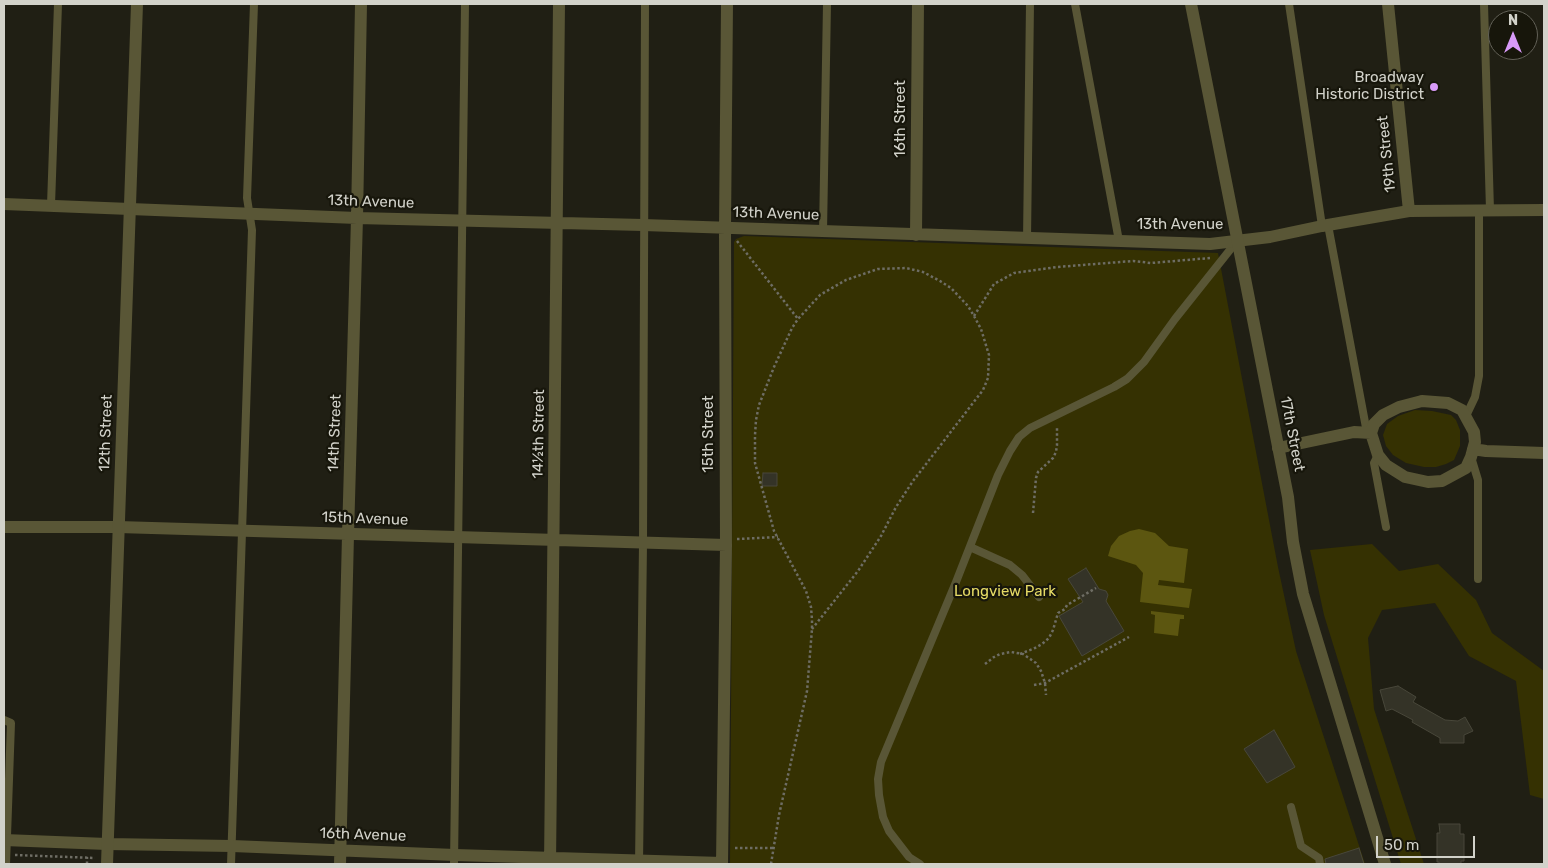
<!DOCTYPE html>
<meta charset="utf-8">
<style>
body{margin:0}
#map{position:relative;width:1548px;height:868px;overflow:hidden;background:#201f14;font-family:Rubik,sans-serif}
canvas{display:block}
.frame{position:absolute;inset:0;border:5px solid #d2d2ca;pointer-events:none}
.north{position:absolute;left:1488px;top:10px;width:50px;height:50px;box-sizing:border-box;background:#17160b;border:1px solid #626157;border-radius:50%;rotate:0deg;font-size:14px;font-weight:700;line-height:20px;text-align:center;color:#d2d2ca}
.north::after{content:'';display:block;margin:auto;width:18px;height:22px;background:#d89af8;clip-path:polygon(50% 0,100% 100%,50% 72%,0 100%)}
.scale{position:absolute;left:1376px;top:836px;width:99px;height:22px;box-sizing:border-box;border:2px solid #d2d2ca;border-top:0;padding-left:6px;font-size:15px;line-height:18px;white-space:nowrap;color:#d2d2ca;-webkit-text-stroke:4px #17160b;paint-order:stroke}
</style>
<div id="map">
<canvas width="1548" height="868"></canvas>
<div class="frame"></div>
<div class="north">N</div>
<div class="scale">50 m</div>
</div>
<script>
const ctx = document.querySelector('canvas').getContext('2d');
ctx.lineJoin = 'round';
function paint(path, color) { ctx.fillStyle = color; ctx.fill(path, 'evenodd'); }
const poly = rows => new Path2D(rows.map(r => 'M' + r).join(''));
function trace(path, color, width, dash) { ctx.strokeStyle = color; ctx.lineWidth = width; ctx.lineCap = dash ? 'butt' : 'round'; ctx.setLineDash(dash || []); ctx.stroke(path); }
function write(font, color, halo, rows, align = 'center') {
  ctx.font = font + ' Rubik,sans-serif'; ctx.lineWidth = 4.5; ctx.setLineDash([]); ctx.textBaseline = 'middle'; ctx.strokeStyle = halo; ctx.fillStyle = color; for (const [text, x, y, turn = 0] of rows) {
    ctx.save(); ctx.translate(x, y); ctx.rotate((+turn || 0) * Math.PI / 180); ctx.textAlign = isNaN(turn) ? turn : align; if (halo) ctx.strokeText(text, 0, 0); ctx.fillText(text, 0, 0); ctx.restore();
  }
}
paint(poly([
 [744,236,1218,253,1278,567,1296,651,1365,864,730,864,734,242,736,239],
 [1415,410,1432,411,1451,415,1456,420,1460,430,1460,446,1454,460,1446,464,1436,467,1424,467,1406,463,1393,455,1386,446,1383,435,1387,424,1398,416],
 [1372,544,1399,571,1438,564,1476,600,1492,633,1544,671,1544,799,1530,795,1516,681,1469,656,1435,603,1382,610,1368,638,1374,709,1424,864,1401,864,1324,615,1310,550]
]), '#353102');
paint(poly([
 [1139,529,1155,533,1169,546,1188,549,1184,583,1159,580,1158,585,1192,589,1189,608,1140,602,1143,573,1136,565,1108,556,1111,546,1119,536,1130,531],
 [1151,611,1184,615,1184,619,1180,619,1178,636,1154,633,1155,615,1151,614]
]), '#5c5610');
const building = poly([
 [763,473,777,473,777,486,762,486,763,473],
 [1086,568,1099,589,1106,591,1108,595,1106,601,1124,631,1082,656,1059,616,1083,602,1068,579,1086,568],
 [1398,686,1416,697,1413,702,1445,720,1458,721,1465,717,1473,731,1464,735,1464,743,1440,743,1440,738,1412,722,1413,720,1392,709,1386,711,1380,690,1398,686],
 [1274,730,1295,767,1267,783,1244,749,1274,730],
 [1439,824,1460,824,1460,834,1464,834,1464,861,1461,861,1461,864,1439,864,1439,862,1437,862,1437,833,1440,833,1439,824],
 [1359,848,1364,864,1326,864,1325,859,1359,848]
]);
paint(building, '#343327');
trace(building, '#48473a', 1);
trace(poly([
 [737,241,798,319],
 [974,316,994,284,1014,273,1057,267,1133,261,1151,263,1210,258],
 [1033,513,1036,478,1038,472,1053,458,1056,452,1057,445,1057,426],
 [737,539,778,537],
 [1020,654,1035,648,1042,644,1049,638,1053,630,1058,613,1065,609,1067,605,1096,588],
 [985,664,994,657,1000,654,1011,652,1023,654,1036,663,1041,671,1045,683,1046,695],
 [1034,685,1045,683,1129,637],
 [735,848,773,848],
 [15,855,95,858],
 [87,864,87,857],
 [771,864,779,815,807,691,812,629,812,620,811,607,806,591,774,531,755,463,755,435,756,420,759,405,774,367,792,328,798,319,820,295,846,280,878,269,906,268,923,272,940,281,951,288,968,306,974,316,981,329,989,355,988,378,983,390,913,481,896,507,881,536,858,571,812,629]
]), '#6e6d64', 2.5, [2.5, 2.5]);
trace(poly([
 [1075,4,1119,241],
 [1289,4,1322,226],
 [1484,4,1490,210],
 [51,205,58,4],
 [1328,225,1367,433],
 [823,232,827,4],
 [1027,239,1030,4],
 [1466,416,1475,397,1479,376,1479,210],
 [1378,455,1374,463,1386,527],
 [1471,457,1478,480,1478,579],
 [970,547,1010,565,1022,575,1039,597],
 [4,720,11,723,6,864],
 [1291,807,1301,846,1319,858,1320,864],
 [231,864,252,230,247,198,254,4],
 [454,864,465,4],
 [639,864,643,544,645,4],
 [920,864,909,857,889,831,883,817,879,795,878,779,881,762,956,582,998,475,1010,451,1019,437,1030,428,1114,387,1127,379,1144,362,1175,319,1237,241]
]), '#595636', 8);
trace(poly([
 [1388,4,1409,211],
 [4,204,357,218,643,225,1210,244,1270,237,1322,226,1409,211,1544,210],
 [916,235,918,4],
 [1422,401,1448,403,1462,410,1474,432,1475,442,1471,457,1466,468,1442,481,1428,482,1405,477,1386,465,1378,455,1371,433,1374,424,1383,415,1399,407,1422,401],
 [1278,448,1354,432,1371,433],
 [1473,449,1486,451,1544,453],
 [4,527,118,527,726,545],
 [4,840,107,844,232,846,455,855,722,863],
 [340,864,348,535,357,218,361,4],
 [550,864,559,4],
 [722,864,726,545,725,229,727,4]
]), '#595636', 12);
trace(poly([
 [1191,4,1288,497,1293,542,1303,594,1385,864],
 [107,864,137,4]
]), '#595636', 12);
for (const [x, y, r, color] of [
 [1434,87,5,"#d89af8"]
]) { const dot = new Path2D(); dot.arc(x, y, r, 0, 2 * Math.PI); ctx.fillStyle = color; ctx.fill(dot); trace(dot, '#17160b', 2); }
write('15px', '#d2d2ca', '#17160b', [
 ["Broadway",1424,78],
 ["Historic District",1424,95]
], 'right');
write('15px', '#d2d2ca', '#17160b', [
 ["16th Street",901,119,-90],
 ["19th Street",1387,154,-96],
 ["13th Avenue",371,202,2],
 ["13th Avenue",776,214,2],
 ["13th Avenue",1180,225],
 ["12th Street",106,433,-88],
 ["14th Street",335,433,-88],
 ["14½th Street",539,434,-89],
 ["15th Street",709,434,-90],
 ["17th Street",1292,434,79],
 ["15th Avenue",365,519,2],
 ["16th Avenue",363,835,2]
]);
write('15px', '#e5da65', '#17160b', [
 ["Longview Park",1005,592]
]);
</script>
